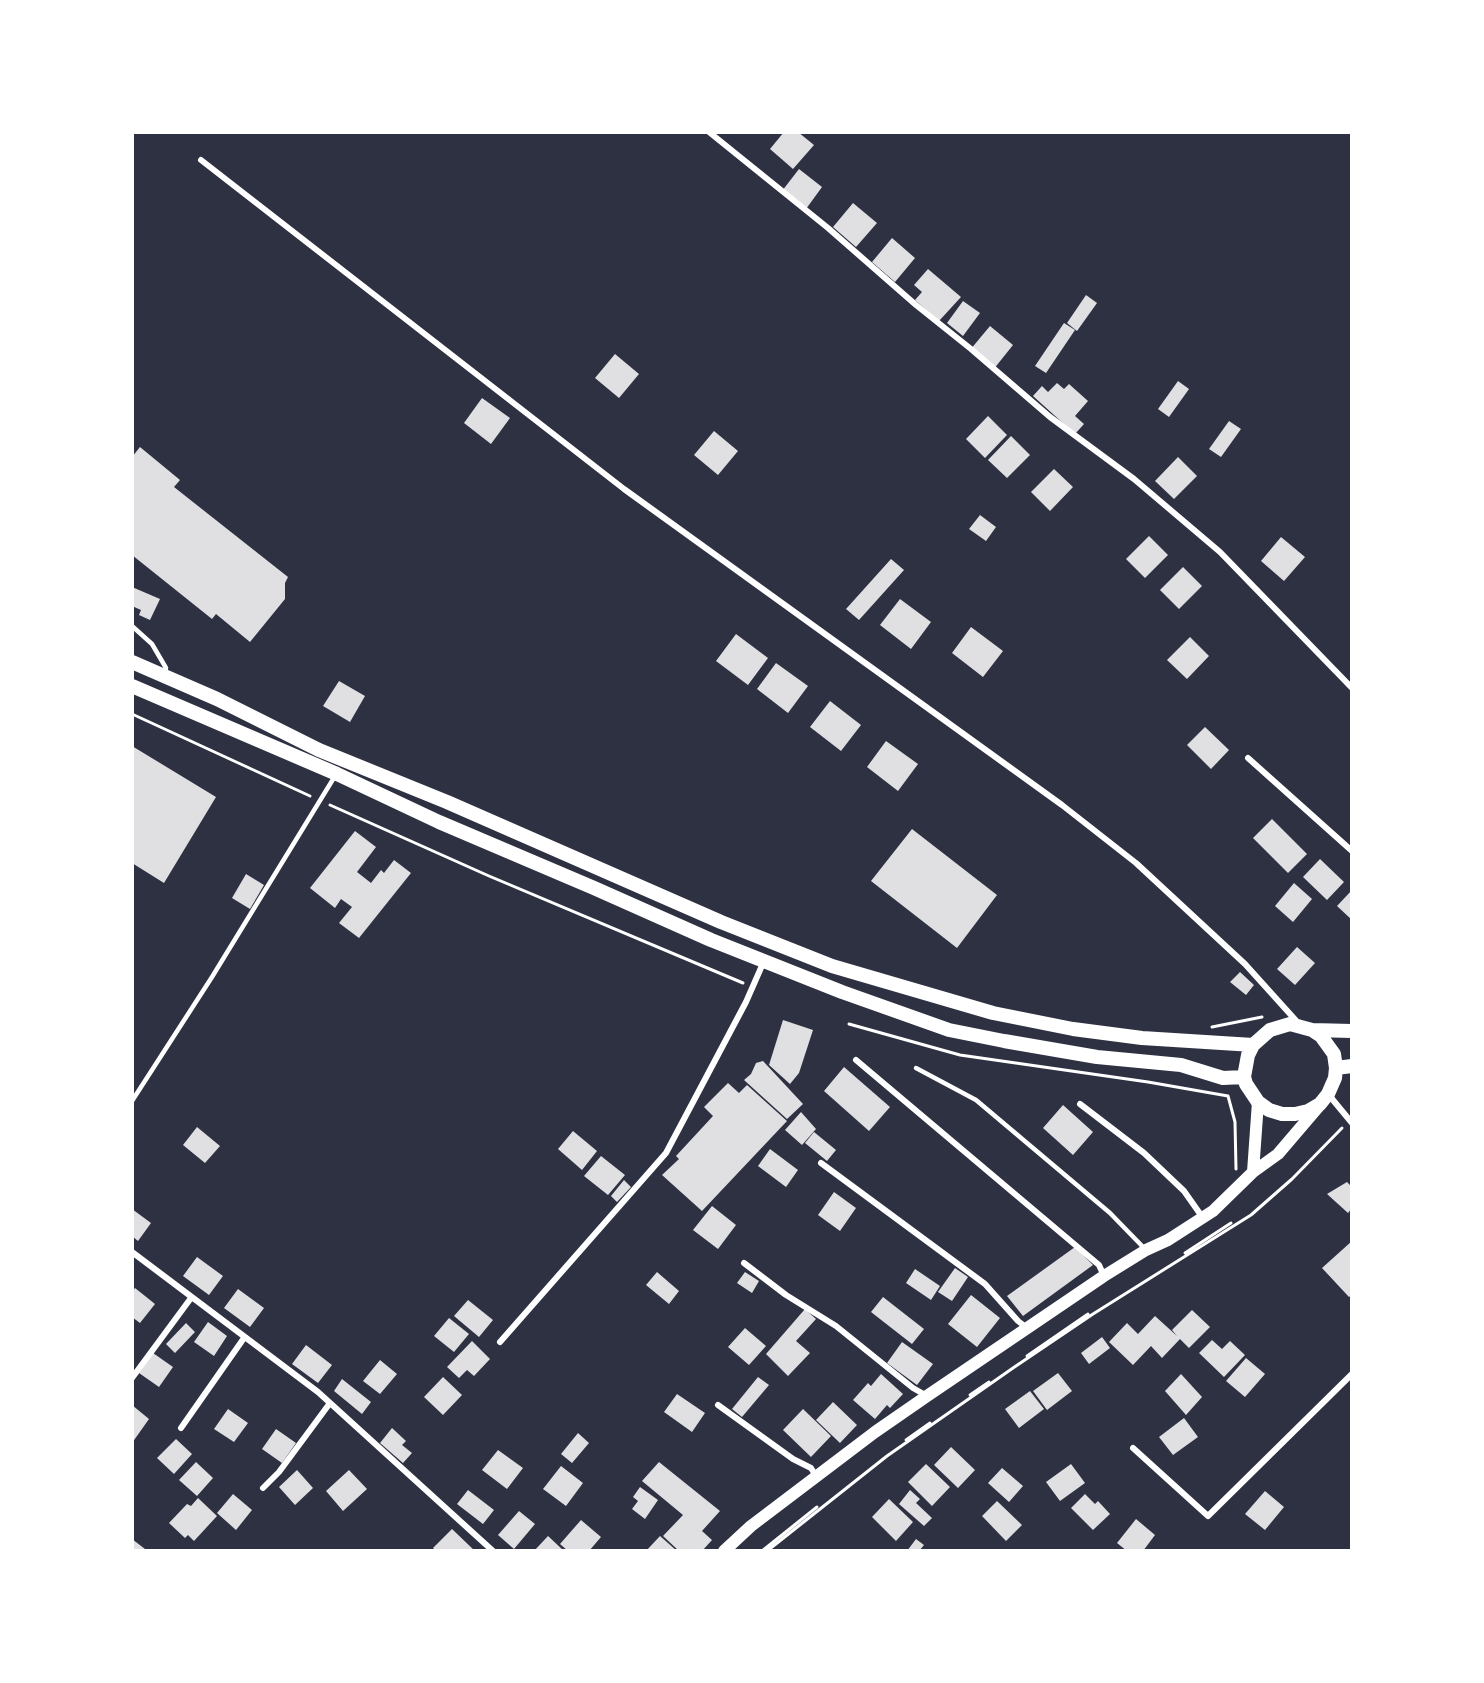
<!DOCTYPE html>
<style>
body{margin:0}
#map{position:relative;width:1484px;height:1683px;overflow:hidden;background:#2d3142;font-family:Literata,serif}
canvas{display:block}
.frame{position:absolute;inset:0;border:134px solid #fff;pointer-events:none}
</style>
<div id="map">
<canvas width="1484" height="1683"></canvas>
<div class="frame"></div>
</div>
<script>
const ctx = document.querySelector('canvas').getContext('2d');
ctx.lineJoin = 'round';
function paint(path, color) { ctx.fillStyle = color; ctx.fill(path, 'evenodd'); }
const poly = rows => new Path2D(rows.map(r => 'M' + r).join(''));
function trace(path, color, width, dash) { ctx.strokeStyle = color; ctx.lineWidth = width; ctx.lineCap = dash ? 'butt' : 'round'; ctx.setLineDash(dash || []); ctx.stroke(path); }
paint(poly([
 [784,132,798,132,814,145,793,169,770,149],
 [799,169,822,187,806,209,782,191],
 [853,203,877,223,856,247,833,227],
 [892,238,915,258,895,282,872,262],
 [928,269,961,297,939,321,915,300,922,292,914,285],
 [1086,295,1097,303,1077,331,1067,323],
 [963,301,980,313,963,336,947,323],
 [1064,323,1075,330,1046,373,1035,366],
 [990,326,1013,345,993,370,970,350],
 [615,354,639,374,619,398,595,378],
 [1178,381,1189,389,1169,417,1158,409],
 [1057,383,1064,389,1069,384,1088,401,1075,416,1084,424,1075,434,1033,396,1042,386,1048,392],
 [482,398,510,418,491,444,464,423],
 [988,416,1007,435,985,458,966,439],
 [1229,421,1241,429,1221,457,1209,449],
 [714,431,738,451,718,475,694,455],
 [1011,436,1030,455,1007,478,988,460],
 [140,447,180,480,174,487,288,577,285,583,285,599,250,642,216,614,212,619,132,555,132,457],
 [1178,457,1197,476,1174,499,1155,481],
 [1054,469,1073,487,1050,511,1031,492],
 [980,515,996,527,986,541,969,529],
 [1149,536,1168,555,1145,578,1126,559],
 [1281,537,1305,557,1284,581,1261,561],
 [891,559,904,570,859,620,846,609],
 [1183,567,1202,586,1179,609,1160,590],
 [132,587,160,599,150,620,139,615,141,610,132,606],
 [900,599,931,622,911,649,880,625],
 [971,627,1003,651,983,677,952,653],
 [736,634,768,658,748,685,716,661],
 [1190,637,1209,656,1187,679,1167,660],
 [776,663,808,686,788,713,757,689],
 [339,681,365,696,350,722,323,706],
 [830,701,861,725,841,751,810,727],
 [1205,727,1229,750,1211,769,1187,745],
 [886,741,918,764,898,791,867,767],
 [132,746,216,797,164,883,132,863],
 [1272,819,1307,854,1288,873,1253,838],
 [912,829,997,895,957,948,871,881],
 [355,831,376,847,357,872,371,883,381,870,384,873,394,860,411,873,359,938,339,923,352,907,341,899,335,908,310,888],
 [1320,859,1344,882,1327,900,1303,877],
 [246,874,264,885,250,909,232,898],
 [1294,883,1312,899,1293,922,1275,906],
 [1352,890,1352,920,1337,906],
 [1297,947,1315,963,1295,985,1277,969],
 [1240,972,1254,985,1246,995,1230,982],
 [783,1020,813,1030,799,1073,790,1084,769,1065],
 [763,1061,803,1104,787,1119,744,1080,751,1074,756,1063],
 [844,1067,890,1107,869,1131,824,1091],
 [728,1083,739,1093,747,1085,787,1121,702,1211,662,1175,679,1159,676,1156,713,1116,704,1107],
 [1063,1105,1093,1132,1073,1155,1043,1128],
 [801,1112,816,1129,802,1145,785,1130],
 [197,1127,220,1146,205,1163,183,1145],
 [573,1131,597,1151,582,1170,558,1149],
 [814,1132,836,1150,827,1161,805,1143],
 [770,1149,798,1170,786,1187,758,1166],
 [601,1156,625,1175,608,1195,584,1176],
 [624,1180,631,1187,617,1202,611,1196],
 [1347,1182,1352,1187,1352,1208,1348,1213,1327,1194],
 [834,1192,856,1208,840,1231,818,1215],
 [712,1206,736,1225,718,1249,693,1230],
 [132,1209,151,1223,138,1241,132,1236],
 [1352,1241,1352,1295,1349,1297,1322,1268],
 [1075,1247,1093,1265,1023,1316,1007,1296],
 [197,1257,223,1276,209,1295,183,1276],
 [955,1268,968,1277,952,1301,938,1292],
 [915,1269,940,1286,931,1300,906,1283],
 [657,1272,679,1291,669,1304,646,1285],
 [745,1272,759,1281,752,1293,737,1283],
 [135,1288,155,1304,140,1323,132,1317,132,1292],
 [238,1289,264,1308,250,1327,224,1308],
 [971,1295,1000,1318,977,1347,948,1324],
 [883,1297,924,1329,912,1344,871,1312],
 [468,1300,493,1320,479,1337,454,1316],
 [805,1309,816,1319,796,1341,810,1353,788,1376,766,1354],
 [1192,1310,1210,1327,1189,1348,1180,1339,1162,1358,1151,1346,1133,1365,1109,1342,1127,1323,1138,1334,1155,1316,1177,1336,1172,1330],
 [449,1318,469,1334,454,1352,434,1336],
 [208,1322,227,1336,214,1356,194,1342],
 [186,1323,195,1332,175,1353,166,1344],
 [745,1328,766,1346,749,1365,728,1347],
 [1102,1337,1110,1348,1089,1364,1081,1353],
 [1212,1340,1222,1349,1230,1341,1245,1355,1224,1377,1199,1353],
 [472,1341,490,1359,474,1376,467,1370,459,1378,447,1367],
 [902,1342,933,1364,917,1385,887,1363],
 [306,1345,332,1365,318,1383,292,1364],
 [153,1353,173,1367,159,1387,139,1373],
 [1246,1358,1265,1374,1245,1397,1226,1381],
 [380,1360,397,1374,380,1394,363,1381],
 [1058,1373,1072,1391,1047,1410,1033,1391],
 [881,1374,903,1394,890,1408,887,1405,875,1419,853,1400,868,1383,871,1386],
 [1181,1374,1202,1397,1186,1415,1165,1391],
 [443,1377,462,1395,443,1415,424,1397],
 [758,1377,769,1385,742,1417,732,1409],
 [342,1379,371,1402,362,1414,334,1391],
 [1030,1391,1044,1409,1019,1428,1005,1409],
 [677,1394,705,1413,692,1432,664,1412],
 [833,1402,857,1425,840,1443,816,1420],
 [132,1405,149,1419,132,1443],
 [228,1409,248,1423,234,1442,214,1429],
 [803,1409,831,1436,811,1457,783,1430],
 [1184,1418,1198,1437,1173,1455,1159,1437],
 [392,1428,406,1441,402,1445,412,1453,403,1463,380,1443],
 [276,1429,296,1443,282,1463,262,1449],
 [578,1433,589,1443,572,1463,561,1454],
 [176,1439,192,1454,174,1474,157,1458],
 [951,1447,975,1470,958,1488,934,1465],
 [498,1450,523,1468,507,1489,482,1470],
 [196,1462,213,1478,197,1496,179,1480],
 [659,1462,720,1511,702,1531,712,1540,702,1551,679,1551,663,1536,683,1515,642,1481],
 [926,1464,950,1487,932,1506,908,1482],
 [1071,1464,1085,1483,1060,1501,1046,1482],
 [561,1466,583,1483,566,1506,543,1489],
 [1002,1468,1023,1486,1009,1502,988,1483],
 [297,1470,313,1488,295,1505,279,1487],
 [349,1470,367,1489,343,1511,326,1491],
 [640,1487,658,1500,645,1519,632,1509,638,1501,633,1497],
 [468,1490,494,1510,483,1524,457,1504],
 [910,1490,920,1499,916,1503,932,1518,924,1526,899,1504],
 [1265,1491,1284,1507,1265,1530,1245,1514],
 [233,1494,252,1510,236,1530,217,1513],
 [1085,1494,1095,1504,1098,1501,1110,1514,1093,1530,1071,1508],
 [198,1498,217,1516,194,1541,188,1535,185,1538,169,1523,187,1504,191,1506],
 [889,1499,913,1522,896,1541,872,1517],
 [997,1501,1022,1525,1006,1541,982,1516],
 [519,1511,535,1524,514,1549,498,1535],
 [1136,1519,1155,1535,1143,1551,1127,1551,1117,1543],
 [581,1520,601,1537,589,1551,568,1551,560,1544],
 [452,1529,475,1551,436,1551,433,1548],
 [548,1536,564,1551,534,1551],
 [660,1536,677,1551,646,1551],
 [132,1539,145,1549,144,1551,132,1551],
 [916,1539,924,1545,919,1551,907,1551]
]), '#e0e0e3');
trace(poly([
 [132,714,310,796],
 [330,805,489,876,743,983],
 [849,1024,960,1055,1148,1082,1228,1096,1235,1122,1236,1169],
 [1212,1027,1262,1017],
 [1185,1253,1231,1223],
 [1027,1356,1088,1314],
 [970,1395,989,1382],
 [906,1440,930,1423],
 [762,1551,817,1507],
 [767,1551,887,1456,1013,1368,1093,1314,1251,1215,1292,1179,1342,1128]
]), '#fff', 3);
trace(poly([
 [132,626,152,644,166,668,165,674],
 [916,1068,976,1100,1110,1213,1144,1248],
 [132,1101,212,977,335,776]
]), '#fff', 4.5);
trace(poly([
 [709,132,828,228,916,305,971,349,1050,417,1134,479,1220,552,1352,688],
 [201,160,624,489,1062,805,1136,863,1245,964,1300,1025],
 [1248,758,1352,851],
 [856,1060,1099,1265,1104,1276],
 [1328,1094,1352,1123],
 [1080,1104,1144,1153,1184,1191,1203,1218],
 [821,1163,985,1284,1018,1321,1027,1328],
 [132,1252,318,1392,493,1551],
 [744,1263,786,1295,836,1326,913,1388,927,1396],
 [500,1342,666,1153,746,1002,764,961],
 [132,1378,191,1298],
 [718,1405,793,1459,811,1468,816,1476],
 [181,1428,244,1338],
 [1133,1448,1208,1516,1352,1374],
 [263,1488,279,1472,330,1403]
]), '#fff', 6);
trace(poly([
 [1253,1172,1258,1102],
 [724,1551,751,1526,875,1432,927,1396,1104,1276,1146,1250,1168,1240,1213,1211,1253,1172,1278,1154,1319,1106]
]), '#fff', 12);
trace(poly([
 [132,662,217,699,319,750,447,802,721,922,832,966,993,1013,1073,1029,1142,1038,1253,1045],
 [132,686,337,774,439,822,594,888,711,940,842,992,949,1030,1004,1041,1097,1057,1181,1065,1223,1078,1244,1077],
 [1290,1024,1312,1030,1321,1036,1334,1054,1336,1068,1335,1078,1328,1094,1320,1104,1308,1111,1295,1114,1282,1114,1269,1110,1258,1102,1246,1084,1244,1077,1248,1055,1253,1045,1270,1030,1290,1024],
 [1312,1030,1352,1031],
 [1336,1068,1352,1066]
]), '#fff', 14);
</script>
